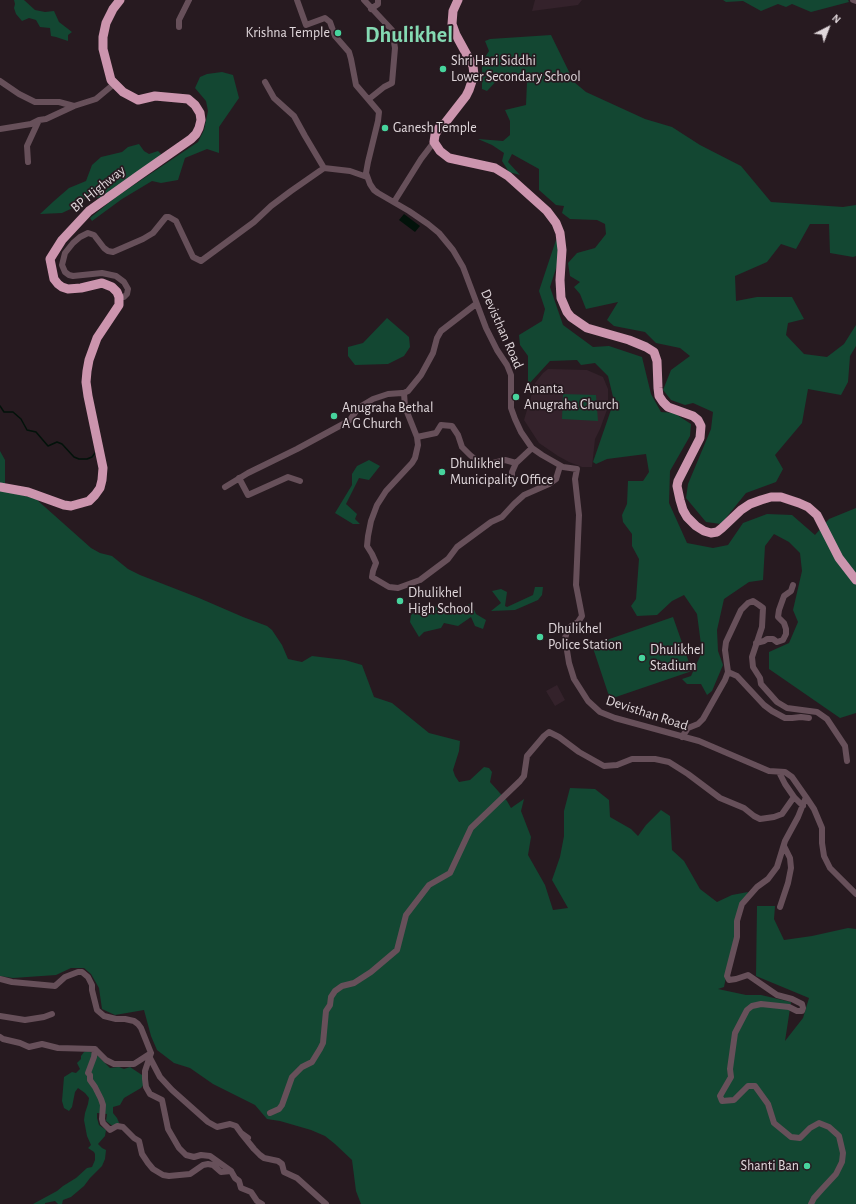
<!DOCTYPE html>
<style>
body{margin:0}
#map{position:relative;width:856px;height:1204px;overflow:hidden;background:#271a20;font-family:"Alegreya Sans",sans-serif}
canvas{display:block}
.north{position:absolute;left:808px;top:8px;width:40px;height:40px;-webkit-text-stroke:3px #271a20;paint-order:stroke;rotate:42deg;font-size:11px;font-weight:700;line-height:16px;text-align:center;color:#e0d7db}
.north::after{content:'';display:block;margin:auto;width:14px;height:18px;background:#e0d7db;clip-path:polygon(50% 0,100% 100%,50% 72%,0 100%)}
</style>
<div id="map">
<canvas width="856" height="1204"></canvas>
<div class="north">N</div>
</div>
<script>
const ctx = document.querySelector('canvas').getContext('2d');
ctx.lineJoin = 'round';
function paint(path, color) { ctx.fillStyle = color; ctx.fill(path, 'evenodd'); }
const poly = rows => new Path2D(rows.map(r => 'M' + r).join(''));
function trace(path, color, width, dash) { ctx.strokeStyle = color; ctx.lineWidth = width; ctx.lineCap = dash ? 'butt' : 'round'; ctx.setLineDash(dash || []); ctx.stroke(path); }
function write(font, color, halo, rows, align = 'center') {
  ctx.font = font + ' "Alegreya Sans",sans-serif'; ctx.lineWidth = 3.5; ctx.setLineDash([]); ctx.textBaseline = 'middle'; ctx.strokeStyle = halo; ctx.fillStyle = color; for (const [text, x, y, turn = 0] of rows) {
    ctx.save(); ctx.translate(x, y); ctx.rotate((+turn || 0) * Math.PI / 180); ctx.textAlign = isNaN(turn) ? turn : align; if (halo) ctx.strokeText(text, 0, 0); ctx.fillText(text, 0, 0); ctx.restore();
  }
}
paint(poly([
 [535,0,582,0,578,5,532,11],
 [548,369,587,370,603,377,608,389,608,407,600,429,595,439,592,467,582,467,569,462,558,456,539,443,524,420,535,383,543,373],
 [557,685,565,700,555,706,546,691]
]), '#34222b');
paint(poly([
 [14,0,24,0,35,10,45,12,54,11,59,22,72,32,68,35,68,41,56,37,51,36,50,28,40,27,36,20,29,18,22,21,16,14,14,8,15,4],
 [723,0,848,0,849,2,811,12,792,4,786,7,778,4,761,11,743,1,726,2],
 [551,35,574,82,586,92,645,119,672,127,700,145,741,166,771,202,843,207,856,205,856,256,853,257,830,253,829,224,810,224,796,249,781,244,767,262,735,276,736,301,757,297,792,297,804,319,788,323,786,335,804,354,827,357,844,344,856,325,856,346,850,356,848,382,841,395,808,389,802,423,775,455,783,469,776,482,746,493,721,524,706,522,686,498,688,484,711,429,713,412,693,403,685,405,671,400,663,390,671,370,690,356,680,348,656,343,645,332,614,326,607,320,618,302,586,309,580,294,574,287,580,282,570,276,568,263,577,253,595,248,606,234,605,224,597,220,570,219,562,213,564,206,556,205,539,190,539,169,512,154,508,162,520,175,509,172,502,161,504,153,492,145,478,139,503,141,510,135,510,121,505,110,526,105,527,82,512,74,502,75,487,91,482,89,482,62,489,51,485,41,490,39],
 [222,72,233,75,239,98,219,127,219,153,207,149,185,158,178,180,161,183,152,181,122,199,92,221,90,218,116,197,198,142,204,130,208,111,206,101,195,88,200,77,207,74],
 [139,144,144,151,149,154,158,151,161,154,159,159,103,197,93,198,88,196,77,206,62,213,40,214,54,201,69,188,86,181,92,165,101,157,122,152,128,147],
 [557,237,559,259,550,287,563,325,593,347,609,346,642,357,651,394,661,412,674,413,691,424,690,436,670,471,669,503,687,543,713,548,728,545,743,523,767,514,792,515,815,535,829,519,856,508,856,713,840,718,769,669,769,652,789,643,798,622,793,610,802,571,800,553,789,542,774,534,765,546,763,580,749,582,724,599,717,630,718,651,723,665,712,691,707,695,701,684,687,684,682,679,691,676,702,652,697,614,684,595,672,601,657,615,637,616,631,606,636,599,639,559,632,546,632,534,623,522,622,515,627,504,628,481,643,481,649,472,646,454,607,459,596,464,593,462,614,401,608,376,595,363,581,365,577,360,550,361,528,385,528,356,520,345,519,335,542,321,545,309,539,291],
 [387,318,409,337,410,347,404,356,388,364,355,365,348,356,348,347,363,343],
 [563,394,596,395,598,421,562,419],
 [0,451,5,460,5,485,0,484],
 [369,460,380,466,369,480,359,478,346,504,357,514,355,519,360,524,353,524,335,513,352,485,352,474,357,466],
 [0,489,36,499,91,548,100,553,112,556,128,569,140,575,199,598,243,617,267,626,272,630,282,645,288,659,302,662,312,656,345,660,362,665,374,697,392,703,429,733,460,741,459,751,453,770,455,776,459,782,470,780,484,767,489,768,492,772,490,782,507,801,511,808,524,799,521,811,531,837,528,855,545,885,553,910,568,908,552,880,560,857,564,836,564,811,570,788,595,789,609,800,610,817,631,829,638,836,646,825,661,810,670,816,672,850,684,861,700,889,717,902,732,895,748,892,737,924,724,987,718,989,746,995,761,995,791,1002,785,1041,803,1018,809,998,756,976,757,906,775,906,774,919,784,940,812,936,848,928,856,929,856,1204,361,1204,356,1191,352,1160,335,1144,325,1136,311,1130,280,1121,267,1119,255,1105,213,1084,190,1068,174,1063,157,1050,151,1036,144,1010,115,1015,102,1009,99,988,91,974,84,968,71,968,56,975,13,978,0,976],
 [535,587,543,587,542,595,538,600,515,610,491,611,501,603,492,591,501,589,507,592,505,606,507,607,533,595],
 [471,603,476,614,486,620,483,629,475,626,471,617,458,626,444,623,441,628,424,632,419,637,410,622,411,615,415,612,423,617,432,605,446,610,464,607],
 [673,617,692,671,610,699,592,645],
 [88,1051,97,1055,110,1068,119,1067,124,1069,130,1067,142,1075,145,1083,141,1088,124,1098,120,1105,113,1107,113,1113,117,1118,120,1125,115,1128,106,1121,107,1114,97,1113,97,1118,99,1125,106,1130,105,1136,98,1144,102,1148,106,1150,105,1159,102,1166,90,1178,84,1186,71,1197,63,1200,62,1204,58,1204,55,1201,45,1203,45,1204,33,1204,57,1191,63,1186,76,1178,87,1168,92,1167,95,1160,95,1154,94,1152,88,1148,91,1145,87,1136,84,1120,85,1113,88,1104,89,1098,85,1093,78,1088,75,1092,72,1107,69,1111,64,1108,62,1101,64,1077,72,1072,76,1073,80,1069,77,1063,81,1059,81,1056,84,1052]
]), '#134732');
paint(poly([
 [404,214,420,226,415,232,399,220]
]), '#02120a');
trace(poly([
 [0,406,4,412,13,412,21,419,27,430,36,432,48,446,57,442,62,444,74,457,79,459,87,459,92,457,95,453]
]), '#02120a', 1.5);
trace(poly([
 [297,0,306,25,325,18,330,22,335,36,349,52,351,59,356,85,379,112,378,121,368,162,366,173,370,184,374,190,378,193,409,211,428,224,439,233,453,250,463,267,486,328,497,350,507,365,511,375,511,408,515,419,521,432,532,448,542,455,563,467,577,469,575,479,579,515,576,585,582,616,578,622,571,626,567,632,565,638,569,663,574,679,588,701,600,712,615,718,699,741,769,771,785,772,792,777,806,797,798,817,785,841,777,867,768,879,757,887,742,904,737,921,737,937,727,976,729,980,736,979,748,975,777,995,792,999,802,1004,803,1008,802,1011,797,1011,789,1007,761,1004,752,1006,747,1010,735,1033,730,1069,731,1077,720,1096,722,1101,734,1100,748,1086,755,1086,768,1104,774,1123,791,1137,800,1138,810,1128,819,1123,829,1127,839,1136,843,1153,842,1162,836,1174,823,1188,814,1198,811,1204],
 [364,0,392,30,395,48,392,83,384,87,369,99],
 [853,0,856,1],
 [371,9,378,4,378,0],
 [179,27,179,20,189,0],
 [0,81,19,94,35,102,59,102,74,106,96,99,114,84],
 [265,82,274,98,294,116,305,136,324,168],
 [0,129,31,124,39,120,46,119,74,106],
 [28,162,27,146,39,120],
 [394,202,421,159,434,142],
 [119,297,124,297,127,294,128,289,124,282,116,276,102,273,73,276,69,275,65,272,62,265,65,253,73,243,80,237,88,233,94,235,104,248,108,251,113,252,143,239,153,233,166,217,169,217,176,221,193,257,201,261,254,222,271,206,291,191,324,168,350,171,367,177],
 [476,304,441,331,437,338,433,353,421,375,408,391,404,393,405,407,417,437,418,445,415,458,412,463,386,491,377,505,371,521,368,536,367,546,372,554,376,563,373,571,372,577,389,587,398,588,420,580,448,559,457,547,491,522,502,517,514,504,524,495,549,484,556,479,560,466],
 [417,437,436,433,441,425,452,426,458,435,462,447,470,455,480,463,485,465,505,460,516,463,532,448],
 [239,478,248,495,288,477,300,481],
 [512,479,512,472,516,463],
 [225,487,248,473,297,449,345,423,350,420,358,408,373,399,388,394,402,393,404,393],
 [756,643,764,641,767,639,773,639,777,642,783,640,786,634,786,629,784,623,778,617,779,610,784,596,791,591,793,585],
 [728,672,737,676,764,705,772,711,785,718,792,718,801,717,809,718],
 [682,737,688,728,698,724,703,719,725,680,728,672,725,650,726,642,741,610,748,603,753,601,759,605,763,608,762,627,752,657,753,667,760,678,761,684,777,702,787,708,817,712,827,719,845,746,847,761],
 [779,772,785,784,794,797,803,806],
 [806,797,814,809,822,828,822,843,824,856,830,868,856,894],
 [780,907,788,883,791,868,790,858,784,846],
 [0,979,12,982,55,986,65,977,78,972,82,972,88,977,92,985,92,990,97,1010,104,1016,116,1019,125,1019,134,1021,138,1024,141,1028,151,1053,145,1071,145,1079,146,1087,150,1094,162,1100,168,1129,179,1148,186,1155,194,1157,201,1155,210,1156,231,1171,221,1172,213,1165,208,1164,203,1165,190,1174,169,1176,163,1175,153,1169,148,1163,142,1154,139,1141,134,1138,123,1127,117,1126,110,1130,103,1123,102,1119,103,1105,101,1099,95,1087,90,1080,90,1075,88,1073,94,1057,95,1049],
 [0,1016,25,1020,44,1017,52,1014],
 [0,1037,3,1039,20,1043,29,1047,42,1044,58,1048,95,1049,106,1060,114,1064,134,1064,151,1053],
 [150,1058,160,1077,172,1090,208,1122,217,1127,230,1124,236,1126,241,1133],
 [270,1113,279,1109,282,1105,292,1077,302,1067,312,1062,320,1049,323,1043,326,1011,330,1005,331,997,335,991,342,986,354,983,371,972,397,950,406,915,429,885,450,873,471,828,520,781,524,776,527,756,544,736,549,732,559,737,579,752,604,766,617,765,632,759,655,759,669,762,688,774,720,798,744,808,754,816,760,819,774,817,782,814,794,797],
 [248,1138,241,1133,254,1149,260,1155,264,1158,278,1161,282,1164,284,1172,297,1178,326,1204],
 [231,1171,235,1178,239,1181,241,1188,251,1192,257,1201,262,1204]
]), '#67505a', 6);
trace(poly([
 [458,0,453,11,452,24,456,35,473,66,474,75,469,90,466,96,445,123,440,126,435,135,434,142,440,151,449,158,495,168,508,176,547,211,556,223,560,233,562,250,560,280,561,298,567,312,571,317,587,328,629,340,646,347,654,352,657,361,658,388,659,396,663,402,668,407,693,416,698,420,701,426,700,438,678,481,677,486,680,500,683,510,687,517,696,526,704,531,711,533,717,532,722,528,741,510,750,504,761,500,771,497,781,497,799,503,808,507,817,515,839,558,856,580],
 [0,487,28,492,64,505,71,506,89,501,95,495,100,488,102,480,103,468,88,396,86,382,87,371,89,360,97,338,119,305,119,297,117,292,112,287,102,283,81,288,68,289,62,287,58,284,54,279,50,259,62,240,89,211,138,176,191,139,196,134,199,128,201,120,200,113,195,105,188,99,155,96,138,100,123,92,111,80,103,49,103,37,106,23,113,9,120,0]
]), '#cc95ae', 9);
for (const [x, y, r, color] of [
 [338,33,4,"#47d49d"],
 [443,69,4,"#47d49d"],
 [385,128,4,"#47d49d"],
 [516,397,4,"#47d49d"],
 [334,416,4,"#47d49d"],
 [442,472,4,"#47d49d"],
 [400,601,4,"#47d49d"],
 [540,637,4,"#47d49d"],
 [642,658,4,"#47d49d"],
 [807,1166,4,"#47d49d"]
]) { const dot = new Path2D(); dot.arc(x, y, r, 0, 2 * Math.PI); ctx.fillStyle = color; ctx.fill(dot); trace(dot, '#271a20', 1.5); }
write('14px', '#e0d7db', '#271a20', [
 ["Krishna Temple",330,33,"right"],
 ["Shri Hari Siddhi",451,61],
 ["Lower Secondary School",451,77],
 ["Ganesh Temple",393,128],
 ["Ananta",524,389],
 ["Anugraha Church",524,405],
 ["Anugraha Bethal",342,408],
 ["A G Church",342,424],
 ["Dhulikhel",450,464],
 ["Municipality Office",450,480],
 ["Dhulikhel",408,593],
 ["High School",408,609],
 ["Dhulikhel",548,629],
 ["Police Station",548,645],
 ["Dhulikhel",650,650],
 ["Stadium",650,666],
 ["Shanti Ban",799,1166,"right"]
], 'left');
write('14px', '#e0d7db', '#271a20', [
 ["BP Highway",98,189,-39],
 ["Devisthan Road",502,329,66],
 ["Devisthan Road",647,713,18]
]);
write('bold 22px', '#85dab3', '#271a20', [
 ["Dhulikhel",409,35]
]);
</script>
